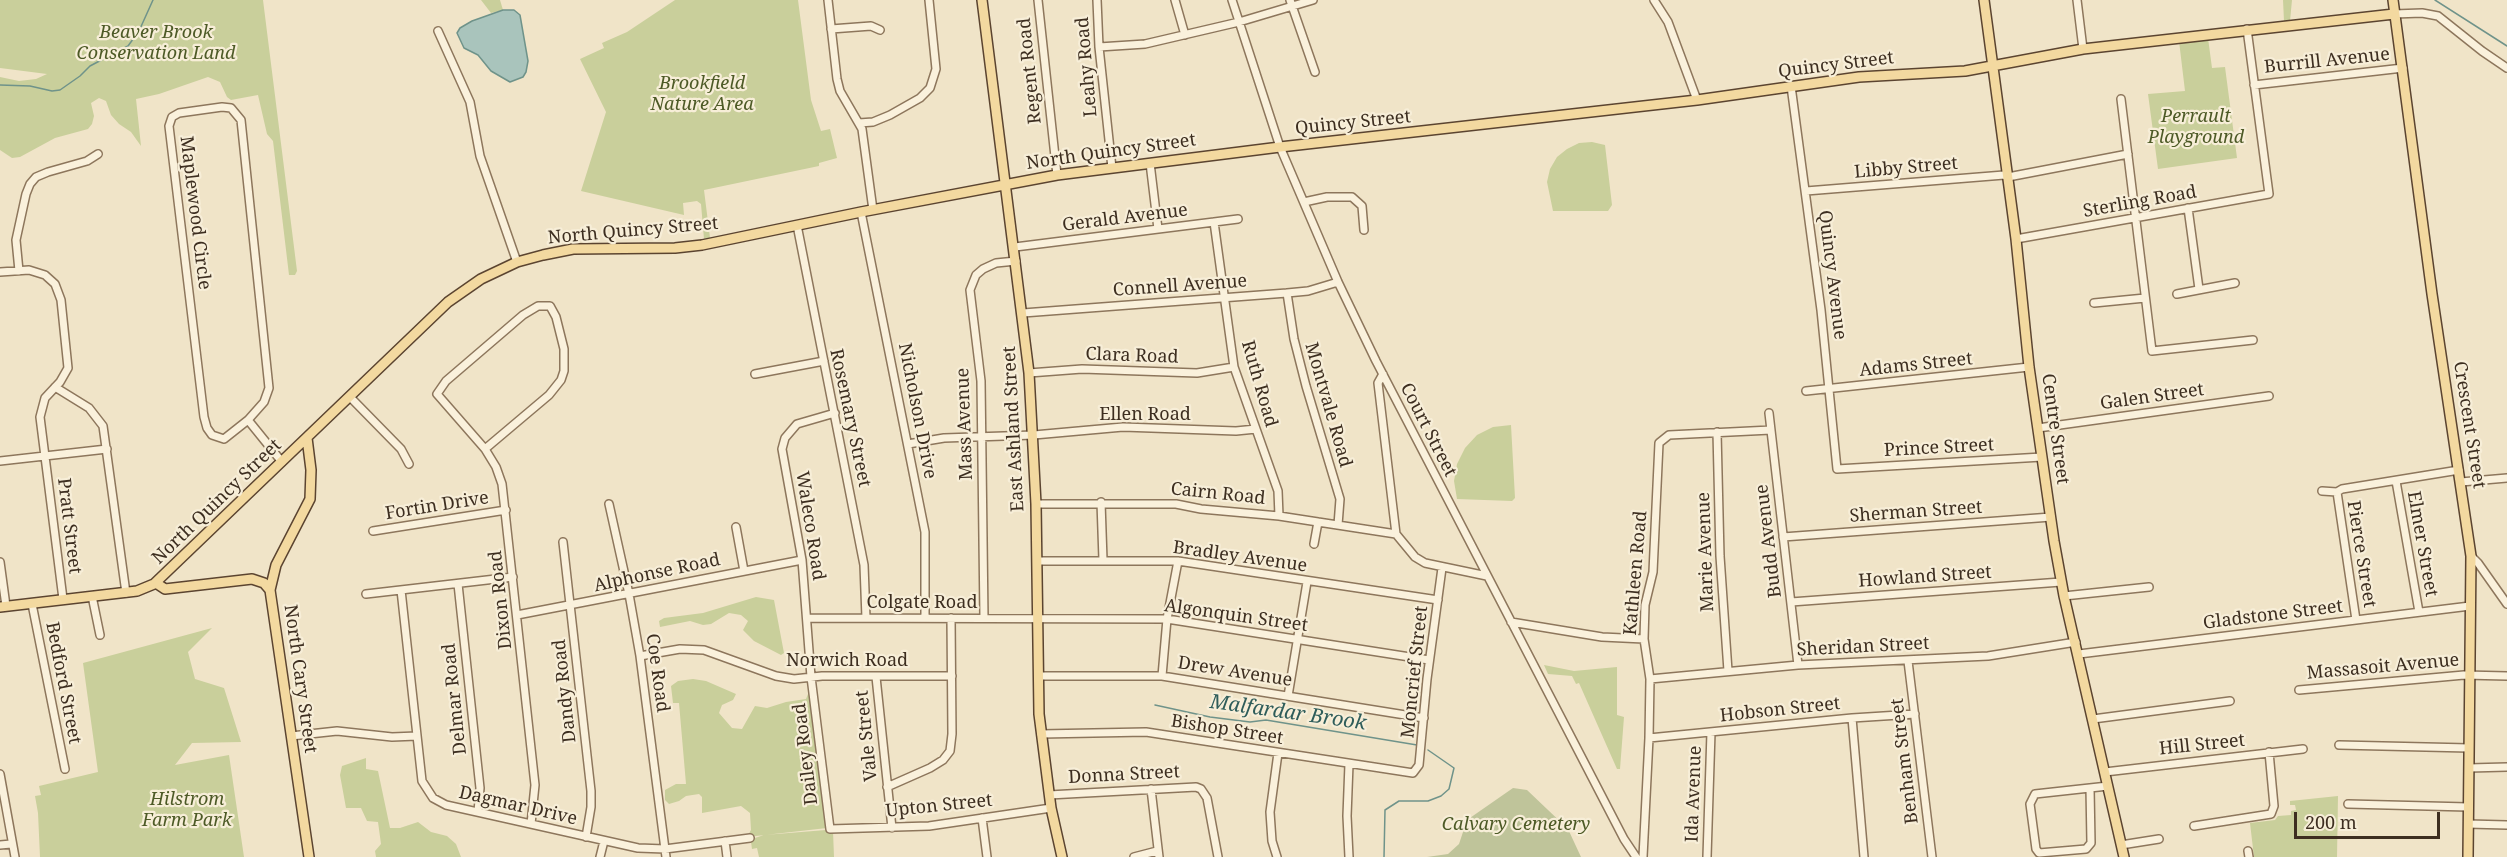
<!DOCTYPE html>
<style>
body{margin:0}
#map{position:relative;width:2507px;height:857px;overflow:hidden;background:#f0e4c8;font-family:"Noto Serif",serif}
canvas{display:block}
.scale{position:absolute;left:2294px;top:812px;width:146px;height:27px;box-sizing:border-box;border:3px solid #3d2e20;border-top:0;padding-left:8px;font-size:18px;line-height:21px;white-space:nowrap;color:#3d2e20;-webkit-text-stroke:4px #f7eed8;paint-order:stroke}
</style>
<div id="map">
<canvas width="2507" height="857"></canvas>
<div class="scale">200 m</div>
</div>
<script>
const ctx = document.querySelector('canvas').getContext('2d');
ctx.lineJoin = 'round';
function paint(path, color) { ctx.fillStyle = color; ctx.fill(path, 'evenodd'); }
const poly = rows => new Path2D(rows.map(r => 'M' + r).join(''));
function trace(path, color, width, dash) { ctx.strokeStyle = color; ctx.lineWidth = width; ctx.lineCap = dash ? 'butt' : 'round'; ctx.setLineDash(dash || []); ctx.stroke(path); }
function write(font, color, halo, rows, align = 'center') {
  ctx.font = font + ' "Noto Serif",serif'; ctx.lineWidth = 4.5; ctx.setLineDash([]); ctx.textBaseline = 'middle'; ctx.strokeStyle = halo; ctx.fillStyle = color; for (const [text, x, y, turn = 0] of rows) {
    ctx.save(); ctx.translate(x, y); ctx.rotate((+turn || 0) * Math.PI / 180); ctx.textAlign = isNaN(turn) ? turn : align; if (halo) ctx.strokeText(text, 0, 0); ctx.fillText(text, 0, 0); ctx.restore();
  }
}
paint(poly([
 [0,0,263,0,297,271,295,275,289,275,273,141,267,134,258,95,231,100,227,97,220,82,208,77,159,94,136,99,141,146,131,132,119,124,111,115,106,101,99,98,91,103,94,116,92,124,88,129,55,138,20,157,12,158,0,150,0,77,19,81,36,79,47,74,0,68],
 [481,0,500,0,503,10,491,13],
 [675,0,798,0,811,100,821,131,830,129,837,158,819,163,819,166,704,190,710,238,704,239,701,204,697,201,683,203,684,215,581,191,606,112,580,59,604,48,602,43,627,32],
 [2283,0,2292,0,2290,21,2284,21],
 [2208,38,2212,68,2225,67,2237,158,2158,169,2148,94,2185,91,2179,41],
 [1592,142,1605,145,1612,205,1608,211,1553,211,1547,182,1550,169,1557,157,1567,149,1579,143],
 [1511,425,1515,498,1512,501,1457,499,1454,481,1457,464,1465,448,1477,435,1493,427],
 [756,597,774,600,784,653,781,655,754,641,743,630,748,621,741,615,729,613,711,624,703,625,690,621,660,627,659,621,664,618,703,613],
 [212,628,188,652,195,679,224,688,241,742,192,743,175,765,229,755,244,857,40,857,38,813,35,796,41,795,39,786,98,772,83,663],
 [1544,665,1574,671,1617,667,1617,715,1624,717,1620,769,1617,769,1579,683,1576,684,1572,676,1548,674],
 [693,679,706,681,736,694,733,700,722,705,719,713,732,728,742,729,755,706,767,708,786,702,806,699,810,689,827,828,747,837,751,830,750,813,741,806,702,813,702,797,699,794,686,796,679,801,669,804,665,800,665,790,676,784,686,784,679,703,673,703,671,686,678,681],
 [366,758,366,769,378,771,390,828,400,828,418,822,431,832,447,836,456,844,461,857,376,857,375,851,381,844,378,822,367,821,361,808,346,808,340,775,342,766],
 [2338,796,2337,857,2254,857,2250,823,2275,820,2278,816,2291,815,2291,811,2296,810,2295,805,2290,805,2290,801],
 [826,830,833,831,834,857,759,857,757,848,752,849,751,842,746,841,764,835]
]), '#c9cf9b');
paint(poly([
 [1513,788,1527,790,1568,829,1581,857,1427,857,1448,854,1459,844,1467,820]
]), '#bfc49a');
const water = poly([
 [503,10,514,10,520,15,528,61,526,72,523,77,510,82,491,71,478,55,464,48,457,33,460,28,472,21,503,10]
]);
paint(water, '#a9c4bc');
trace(water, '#6f938a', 1.5);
trace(poly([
 [2435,0,2507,46],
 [0,85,30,86,52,91,60,90,80,76,90,66,128,46,139,31,153,0],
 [1155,705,1210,717,1250,722,1266,720,1417,745],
 [1384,857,1385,810,1399,801,1428,801,1441,796,1449,789,1454,768,1428,750]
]), '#6f938a', 1.5);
const minor = poly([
 [828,0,837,79,840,91,862,129,873,210],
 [1038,0,1057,175],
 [1097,0,1099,47,1112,168],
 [1175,0,1185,35],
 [1232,0,1280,147,1338,282,1376,361,1624,839,1636,857],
 [1290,0,1315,72],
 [1654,0,1668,22,1697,100],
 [2077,0,2083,49],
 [2394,14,2422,13,2438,16,2482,51,2507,68],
 [831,29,871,26,880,30],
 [438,31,470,102,480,156,517,262],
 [1099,47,1145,44,1239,22,1313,0],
 [2254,85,2403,68],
 [1791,86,1821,310,1837,469,2042,457],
 [2121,99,2152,351,2253,340],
 [222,107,231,108,241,120,269,388,264,402,248,420,224,439,212,435,207,428,204,417,169,126,172,117,179,113,222,107],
 [859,123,873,122,890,115,920,98,930,88,936,69,929,0],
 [1150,163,1158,229],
 [1806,191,2004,175,2008,177,2128,154],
 [1304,202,1327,197,1352,197,1362,206,1364,230],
 [2188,208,2199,289],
 [861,212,925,532,925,618],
 [1214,222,1234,367,1278,491,1279,516],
 [797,225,864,565,866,618],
 [2016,239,2269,194,2247,29],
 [1015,247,1238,219],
 [19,271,16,240,26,194,30,184,36,177,48,172,87,161,98,154],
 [0,272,29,270,45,275,55,284,61,300,68,368,60,382,45,398,40,417,63,599],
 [1287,293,1294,339,1306,386,1340,499,1338,525],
 [2177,294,2235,283],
 [2094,303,2145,298],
 [1023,313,1287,293,1308,291,1338,282],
 [1029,373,1082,369,1197,373,1234,367],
 [755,374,824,361],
 [1383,374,1378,383,1396,534,1415,557,1425,563,1487,576],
 [55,387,89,408,103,426,126,593],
 [1806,391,2029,367],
 [350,397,401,449,409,464],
 [835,413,797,424,785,438,782,449,802,560,811,677,830,829,929,826,1051,808],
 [1769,413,1798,665],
 [248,420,282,462],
 [2038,428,2269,396],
 [1717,432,1720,556,1728,671],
 [908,444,944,438,1034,435,1123,427,1236,431,1256,429],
 [485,449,549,395,561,380,564,371,564,349,556,317,550,306,538,306,523,315,446,381,437,394,485,449,496,467,502,484,535,785,531,824],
 [0,461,107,449],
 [2396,481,2419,612],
 [2461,482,2507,478],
 [2322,491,2337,492,2342,489,2459,470],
 [2337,492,2356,620],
 [1101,502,1103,560],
 [609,504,629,594,640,656,666,857],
 [1036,504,1176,504,1201,509,1279,516,1396,534],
 [736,527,744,571],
 [373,531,506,510],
 [1783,537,2051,517],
 [563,542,591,791,591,807,586,837],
 [1314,544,1318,522],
 [2471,556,2478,563,2507,604],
 [1037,561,1178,561,1438,600],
 [0,562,6,606],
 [458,584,480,788,478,812],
 [401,590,422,781,433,798,446,805,638,848,665,849,750,838],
 [366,594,513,577],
 [92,596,100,635],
 [2064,596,2149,587],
 [1791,602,2061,582],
 [32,604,65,769],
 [517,615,802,560],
 [807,618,1167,619,1429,660],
 [984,618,981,381,970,290,976,275,983,269,996,263,1016,261],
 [1511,622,1602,637,1644,639],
 [2079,654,2470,606],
 [640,656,680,649,704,650,776,676,794,679,822,676,952,676],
 [1908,661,1932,857],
 [1039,676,1162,676,1424,718],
 [1162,676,1167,619,1178,561],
 [876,677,892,828],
 [1650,679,1798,665,1988,656,2076,642],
 [2299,690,2464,675,2507,676],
 [1288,696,1307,582],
 [1852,718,1864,857],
 [2093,719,2230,701],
 [1041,734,1146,732,1413,773,1419,765,1427,679,1442,568],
 [291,736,337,731,392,737,417,736],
 [1649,738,1852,718,1915,714],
 [2339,745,2469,748],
 [1349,764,1347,816,1349,857],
 [2469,768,2507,767],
 [2105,772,2303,749],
 [0,774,15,857],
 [887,787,930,768,943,760,950,751,952,734,951,618],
 [2090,788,2091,843,2086,849,2039,853,2036,849,2030,804,2035,794,2108,786],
 [1151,789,1159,857],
 [1049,795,1196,787,1201,789,1207,798,1218,857],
 [2348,804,2468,807],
 [982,818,987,857],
 [2468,824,2507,825],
 [2194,826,2271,814,2274,806,2269,752],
 [725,841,727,857],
 [0,845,11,844],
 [2121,845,2159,839],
 [2248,851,2249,857],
 [600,857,604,841],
 [1134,857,1157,851],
 [1277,857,1272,841,1270,812,1278,753],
 [1643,857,1649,738,1650,679,1644,639,1645,605,1653,572,1659,443,1669,435,1771,430],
 [1707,857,1711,732]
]);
const major = poly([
 [982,0,1029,373,1036,504,1039,714,1051,808,1062,857],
 [1984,0,2016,239,2029,367,2054,541,2064,596,2124,857],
 [2393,0,2432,294,2471,556,2468,857],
 [156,583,165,589,252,579,264,583,270,590,309,857],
 [270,590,276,565,310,499,311,470,307,438],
 [0,607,137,591,154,584,448,302,481,279,517,262,543,255,573,249,675,248,702,245,861,212,1057,175,1280,147,1697,100,1859,77,1965,71,2083,49,2394,14]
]);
trace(minor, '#8d765c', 10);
trace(major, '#5b4430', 12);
trace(minor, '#faf1dc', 7);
trace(major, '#f3d9a0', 9);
write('italic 18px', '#4d5a26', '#f7eed8', [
 ["Beaver Brook",156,33],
 ["Conservation Land",156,54],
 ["Brookfield",702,84],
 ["Nature Area",702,105],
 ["Perrault",2196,117],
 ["Playground",2196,138],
 ["Hilstrom",187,800],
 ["Farm Park",187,821],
 ["Calvary Cemetery",1516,825]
]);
write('18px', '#3d2e20', '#f7eed8', [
 ["Burrill Avenue",2327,61,-6],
 ["Quincy Street",1836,65,-7],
 ["Leahy Road",1087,67,-95],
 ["Regent Road",1030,71,-96],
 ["Quincy Street",1353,123,-6],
 ["North Quincy Street",1111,152,-8],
 ["Libby Street",1906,168,-5],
 ["Sterling Road",2140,202,-10],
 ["Maplewood Circle",195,213,83],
 ["Gerald Avenue",1125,218,-7],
 ["North Quincy Street",633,231,-5],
 ["Quincy Avenue",1832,275,83],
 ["Connell Avenue",1180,286,-4],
 ["Clara Road",1132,356,2],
 ["Adams Street",1916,365,-6],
 ["Ruth Road",1259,384,74],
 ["Galen Street",2152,397,-8],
 ["Montvale Road",1328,405,74],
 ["Nicholson Drive",917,411,79],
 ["Ellen Road",1145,415],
 ["Rosemary Street",850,418,78],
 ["Mass Avenue",965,424,-92],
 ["Crescent Street",2469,425,81],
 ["East Ashland Street",1014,429,-93],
 ["Centre Street",2055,429,82],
 ["Court Street",1428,430,63],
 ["Prince Street",1939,448,-3],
 ["Cairn Road",1218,494,6],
 ["North Quincy Street",217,502,-44],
 ["Fortin Drive",437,506,-9],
 ["Sherman Street",1916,512,-4],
 ["Pratt Street",69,526,83],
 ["Waleco Road",810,526,81],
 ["Budd Avenue",1769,541,-97],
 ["Elmer Street",2422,544,80],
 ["Marie Avenue",1706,552,-92],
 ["Pierce Street",2361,554,81],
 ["Bradley Avenue",1240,557,8],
 ["Alphonse Road",657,573,-12],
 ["Kathleen Road",1636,573,-85],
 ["Howland Street",1925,577,-4],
 ["Dixon Road",501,600,-96],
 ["Colgate Road",922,603],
 ["Gladstone Street",2273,615,-7],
 ["Algonquin Street",1236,616,8],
 ["Sheridan Street",1863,647,-3],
 ["Norwich Road",847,661],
 ["Massasoit Avenue",2383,667,-5],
 ["Drew Avenue",1235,672,9],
 ["Moncrief Street",1415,672,-84],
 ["Coe Road",657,673,82],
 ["North Cary Street",300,679,82],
 ["Bedford Street",63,683,79],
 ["Dandy Road",565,691,-96],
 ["Delmar Road",455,699,-96],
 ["Hobson Street",1780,710,-6],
 ["Bishop Street",1227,730,9],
 ["Vale Street",867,736,-96],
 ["Hill Street",2202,745,-6],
 ["Dailey Road",806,754,-97],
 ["Benham Street",1905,761,-97],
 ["Donna Street",1124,775,-3],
 ["Ida Avenue",1694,794,-88],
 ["Dagmar Drive",518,806,13],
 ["Upton Street",939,806,-6]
]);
write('italic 20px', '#2f5d5a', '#f7eed8', [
 ["Malfardar Brook",1288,713,8]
]);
</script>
